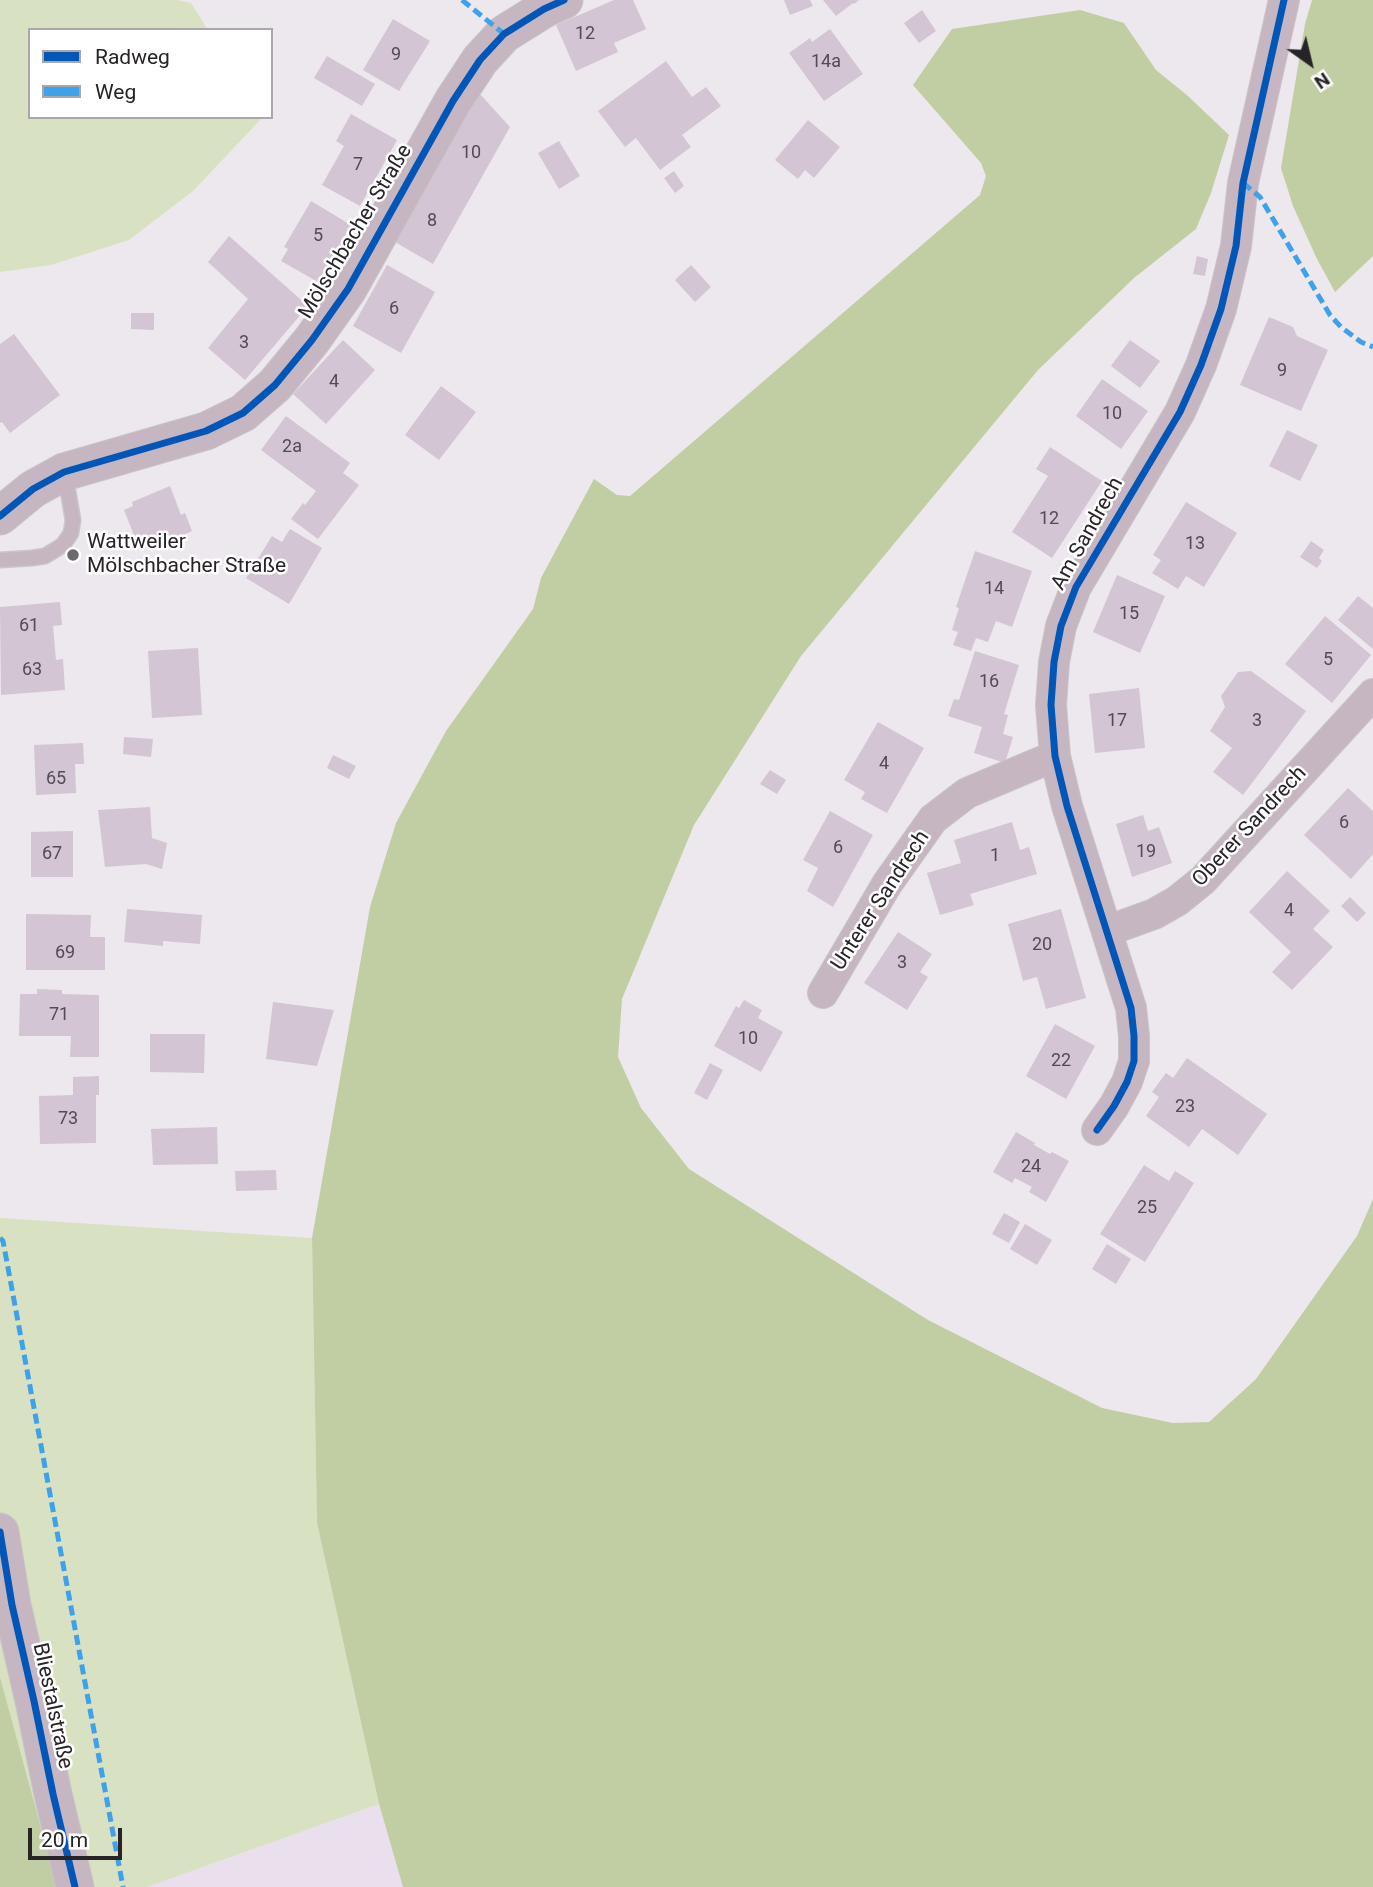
<!DOCTYPE html>
<meta charset="utf-8">
<style>
body{margin:0}
#map{position:relative;width:1373px;height:1887px;overflow:hidden;background:#ede8ed;font-family:Roboto,sans-serif}
canvas{display:block}
.legend{position:absolute;left:28px;top:28px;width:245px;height:91px;box-sizing:border-box;background:#fff;border:2px solid #a9a7a9;margin:0;padding:9px 12px;list-style:none;font-size:21px;color:#272327}
.legend li{display:flex;align-items:center;gap:14px;height:35px}
.legend b{width:35px;border:2px solid #a9a7a9}
.north{position:absolute;left:1275px;top:28px;width:70px;height:70px;-webkit-text-stroke:5px #fff;paint-order:stroke;rotate:146deg;font-size:19px;font-weight:700;line-height:28px;text-align:center;color:#272327}
.north::after{content:'';display:block;margin:auto;width:24px;height:32px;background:#272327;clip-path:polygon(50% 0,100% 100%,50% 72%,0 100%)}
.scale{position:absolute;left:28px;top:1828px;width:94px;height:32px;box-sizing:border-box;border:4px solid #272327;border-top:0;padding-left:9px;font-size:21px;line-height:24px;white-space:nowrap;color:#272327;-webkit-text-stroke:5px #fff;paint-order:stroke}
</style>
<div id="map">
<canvas width="1373" height="1887"></canvas>
<ul class="legend">
<li><b style="height:9px;background:#0057b8"></b>Radweg</li>
<li><b style="height:9px;background:#3ea2eb"></b>Weg</li>
</ul>
<div class="north">N</div>
<div class="scale">20 m</div>
</div>
<script>
const ctx = document.querySelector('canvas').getContext('2d');
ctx.lineJoin = 'round';
function paint(path, color) { ctx.fillStyle = color; ctx.fill(path, 'evenodd'); }
const poly = rows => new Path2D(rows.map(r => 'M' + r).join(''));
function trace(path, color, width, dash) { ctx.strokeStyle = color; ctx.lineWidth = width; ctx.lineCap = dash ? 'butt' : 'round'; ctx.setLineDash(dash || []); ctx.stroke(path); }
function write(font, color, halo, rows, align = 'center') {
  ctx.font = font + ' Roboto,sans-serif'; ctx.lineWidth = 5; ctx.setLineDash([]); ctx.textBaseline = 'middle'; ctx.strokeStyle = halo; ctx.fillStyle = color; for (const [text, x, y, turn = 0] of rows) {
    ctx.save(); ctx.translate(x, y); ctx.rotate((+turn || 0) * Math.PI / 180); ctx.textAlign = isNaN(turn) ? turn : align; if (halo) ctx.strokeText(text, 0, 0); ctx.fillText(text, 0, 0); ctx.restore();
  }
}
paint(poly([
 [379,1804,403,1887,147,1887]
]), '#eae0ed');
paint(poly([
 [0,0,177,0,191,3,208,30,30,30,30,117,262,118,193,191,129,240,51,265,0,272],
 [0,1218,312,1238,317,1523,379,1804,147,1887,57,1887,0,1677]
]), '#d8e2c2');
paint(poly([
 [1312,0,1373,0,1373,256,1335,292,1317,259,1293,206,1281,168,1305,24],
 [1080,10,1124,23,1156,70,1188,96,1229,135,1211,193,1196,229,1134,278,1038,370,801,656,694,825,622,999,618,1057,641,1108,689,1169,928,1320,1102,1408,1173,1423,1209,1422,1256,1379,1357,1236,1373,1199,1373,1887,403,1887,379,1804,317,1523,312,1238,370,907,396,823,446,731,533,609,541,578,594,479,617,495,630,496,980,195,986,176,981,163,913,85,952,29],
 [0,1677,55,1879,57,1887,0,1887]
]), '#c1cea3');
paint(poly([
 [614,0,633,0,646,29,614,43,618,52,576,71,556,25],
 [784,0,810,0,813,6,790,15],
 [823,0,859,0,854,4,853,3,836,16],
 [922,10,936,31,919,43,904,23],
 [393,19,430,41,399,91,363,70],
 [830,29,863,74,824,101,789,53,810,38,812,42],
 [327,56,375,84,362,106,314,78],
 [666,61,692,97,706,87,721,106,682,135,691,147,660,170,636,138,625,147,598,111],
 [479,93,510,127,433,264,395,242],
 [351,114,397,140,360,206,322,185,344,146,336,141],
 [808,120,840,147,814,178,805,170,798,179,775,160],
 [559,141,580,176,559,189,538,153],
 [674,171,684,186,675,193,664,178],
 [311,201,351,225,318,282,281,261,288,249,284,247],
 [229,236,308,306,245,380,208,348,248,299,208,262],
 [1197,256,1208,259,1205,276,1193,274],
 [387,265,435,292,401,353,353,326],
 [691,265,711,287,695,302,675,280],
 [131,313,154,313,154,330,131,329],
 [1269,317,1293,327,1297,336,1328,350,1301,411,1240,385],
 [14,334,60,395,10,433,2,422,0,423,0,344],
 [343,340,375,370,326,424,293,394],
 [1130,340,1160,361,1140,388,1111,366],
 [1102,379,1148,411,1121,449,1076,416],
 [441,386,476,412,439,460,405,435],
 [286,416,350,463,343,473,359,485,318,539,291,519,303,503,305,505,316,491,261,450],
 [1287,430,1318,445,1300,481,1269,466],
 [1050,447,1102,481,1052,558,1012,532,1048,476,1036,469],
 [170,486,181,515,185,513,192,531,165,543,163,538,139,548,124,510,133,506,132,502],
 [1186,502,1237,533,1204,587,1186,576,1178,589,1152,573,1161,560,1153,555],
 [290,529,322,548,289,604,246,578,272,536,282,542],
 [1311,541,1324,550,1319,558,1322,561,1317,568,1300,557],
 [975,551,1032,571,1012,627,996,621,988,642,976,638,971,651,953,645,958,632,952,630,959,608,956,607],
 [1117,575,1165,596,1140,653,1093,632],
 [1358,596,1373,608,1373,649,1338,620],
 [60,602,62,625,53,626,56,660,63,659,65,690,1,695,0,607],
 [1325,616,1371,655,1332,703,1285,664],
 [198,648,202,715,152,718,148,651],
 [975,651,1019,665,1004,714,1008,715,1003,734,1013,737,1005,763,974,753,982,727,948,716,954,699,959,700],
 [1251,671,1306,711,1243,795,1213,772,1232,748,1210,731,1225,707,1221,696,1238,672],
 [1139,688,1145,748,1095,753,1089,694],
 [878,722,924,748,887,813,861,799,865,792,844,780],
 [124,737,153,739,151,757,123,754],
 [83,743,84,764,75,764,76,793,36,795,34,745],
 [333,755,356,766,349,779,327,768],
 [770,770,786,780,777,794,760,784],
 [1348,788,1373,811,1373,854,1351,879,1304,835],
 [150,807,152,838,167,843,162,869,146,864,105,867,98,810],
 [830,811,873,835,833,907,807,891,818,868,803,860],
 [1143,815,1148,831,1159,827,1172,863,1132,877,1116,824],
 [1012,822,1020,850,1029,847,1037,874,970,894,974,905,940,915,927,873,961,863,954,840],
 [73,831,73,877,31,877,31,832],
 [1287,871,1330,911,1313,929,1333,947,1292,990,1272,972,1291,952,1249,912],
 [1350,897,1366,913,1357,922,1341,906],
 [127,909,202,915,200,944,163,941,163,946,124,942],
 [1061,909,1086,998,1046,1009,1037,977,1023,981,1008,924],
 [26,914,91,915,90,937,105,937,105,970,26,970],
 [898,932,932,954,920,972,928,977,907,1010,864,983],
 [37,989,62,990,62,994,99,995,99,1057,70,1057,71,1036,19,1036,20,994,37,994],
 [744,1000,762,1010,758,1018,783,1032,761,1072,714,1046,736,1006,739,1008],
 [273,1002,334,1010,317,1066,266,1059],
 [1055,1024,1095,1046,1066,1099,1026,1076],
 [150,1034,205,1034,204,1073,150,1072],
 [1187,1058,1267,1114,1238,1155,1202,1129,1189,1147,1146,1116,1159,1097,1152,1092,1166,1073,1173,1078],
 [710,1063,723,1070,707,1100,694,1093],
 [99,1076,99,1095,96,1095,96,1143,40,1144,39,1096,73,1095,73,1077],
 [217,1127,218,1164,153,1165,151,1129],
 [1016,1132,1035,1143,1034,1145,1050,1154,1052,1152,1069,1161,1046,1202,1029,1192,1032,1187,1015,1178,1012,1183,993,1172],
 [1144,1165,1169,1181,1175,1171,1194,1183,1145,1262,1100,1234],
 [276,1170,277,1190,236,1191,235,1171],
 [1004,1213,1020,1222,1009,1243,992,1234],
 [1025,1224,1052,1240,1037,1265,1010,1249],
 [1107,1244,1131,1259,1116,1284,1092,1269]
]), '#d3c5d4');
const service = poly([
 [0,560,32,558,45,556,63,545,71,533,73,520,65,474]
]);
const minor = poly([
 [1107,931,1154,914,1177,901,1203,880,1373,694],
 [823,993,887,884,933,819,967,793,1055,756],
 [1097,1130,1114,1106,1127,1082,1134,1061,1134,1036,1131,1008,1067,806,1055,756,1051,705,1054,662,1061,626,1076,587,1180,412,1201,365,1221,309,1236,246,1243,183,1284,0]
]);
const tertiary = poly([
 [0,516,33,489,64,472,206,431,243,413,275,385,312,340,348,289,453,101,480,60,504,34,544,9,564,0],
 [0,1532,12,1605,34,1701,53,1794,75,1887]
]);
trace(service, '#c9c5c9', 17);
trace(minor, '#c9c5c9', 32);
trace(tertiary, '#c9c5c9', 39);
trace(service, '#c6b6c2', 14);
trace(minor, '#c6b6c2', 30);
trace(tertiary, '#c6b6c2', 37);
trace(poly([
 [462,0,504,34],
 [1243,183,1260,197,1330,315,1341,327,1361,342,1373,347],
 [0,1238,3,1241,123,1887]
]), '#3ea2eb', 5, [10, 5]);
trace(poly([
 [0,516,33,489,64,472,206,431,243,413,275,385,312,340,348,289,453,101,480,60,504,34,544,9,564,0],
 [1097,1130,1114,1106,1127,1082,1134,1061,1134,1036,1131,1008,1067,806,1055,756,1051,705,1054,662,1061,626,1076,587,1180,412,1201,365,1221,309,1236,246,1243,183,1284,0],
 [0,1532,12,1605,34,1701,53,1794,75,1887]
]), '#0057b8', 7);
for (const [x, y, r, color] of [
 [73,555,7,"#6c686c"]
]) { const dot = new Path2D(); dot.arc(x, y, r, 0, 2 * Math.PI); ctx.fillStyle = color; ctx.fill(dot); trace(dot, '#fff', 2.5); }
write('18px', '#524c52', null, [
 ["12",585,34],
 ["9",396,55],
 ["14a",826,62],
 ["10",471,153],
 ["7",358,165],
 ["8",432,221],
 ["5",318,236],
 ["6",394,309],
 ["3",244,343],
 ["9",1282,371],
 ["4",334,382],
 ["10",1112,414],
 ["2a",292,447],
 ["12",1049,519],
 ["13",1195,544],
 ["14",994,589],
 ["15",1129,614],
 ["61",29,626],
 ["5",1328,660],
 ["63",32,670],
 ["16",989,682],
 ["17",1117,721],
 ["3",1257,721],
 ["4",884,764],
 ["65",56,779],
 ["6",1344,823],
 ["6",838,848],
 ["19",1146,852],
 ["67",52,854],
 ["1",995,856],
 ["4",1289,911],
 ["20",1042,945],
 ["69",65,953],
 ["3",902,963],
 ["71",59,1015],
 ["10",748,1039],
 ["22",1061,1061],
 ["23",1185,1107],
 ["73",68,1119],
 ["24",1031,1167],
 ["25",1147,1208]
]);
write('21px', '#272327', '#fff', [
 ["Mölschbacher Straße",356,232,-59],
 ["Am Sandrech",1088,534,-61],
 ["Oberer Sandrech",1250,827,-47],
 ["Unterer Sandrech",881,901,-57],
 ["Bliestalstraße",52,1706,78]
]);
write('21px', '#272327', '#fff', [
 ["Wattweiler",87,543],
 ["Mölschbacher Straße",87,567]
], 'left');
</script>
